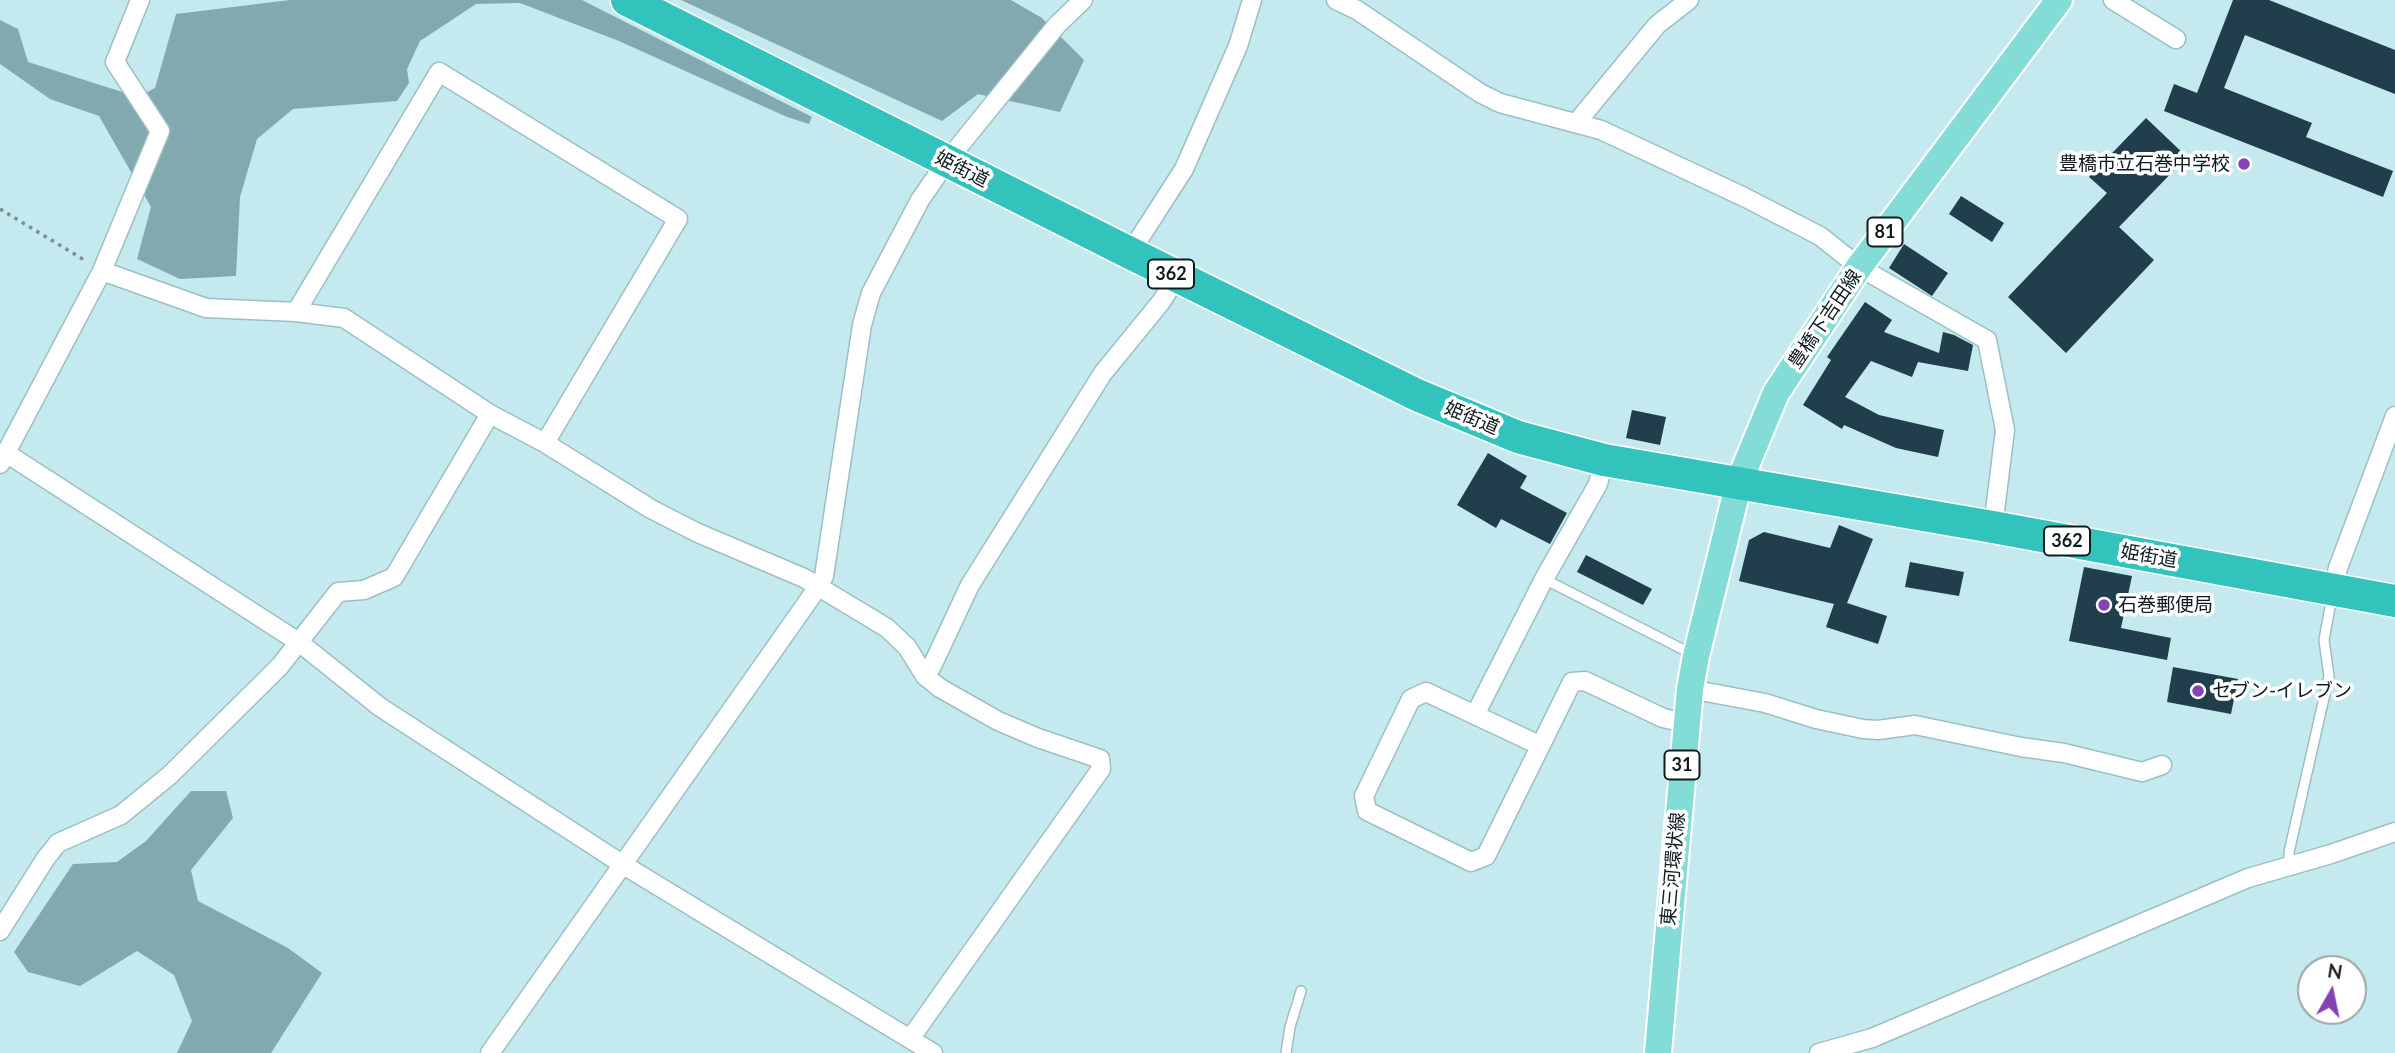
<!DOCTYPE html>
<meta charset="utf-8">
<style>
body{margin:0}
#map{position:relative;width:2395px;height:1053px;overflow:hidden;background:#c4e9ef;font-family:Lato,sans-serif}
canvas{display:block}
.north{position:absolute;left:2297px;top:955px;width:70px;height:70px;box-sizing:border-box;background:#fff;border:2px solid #9fa4a5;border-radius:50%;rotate:9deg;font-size:19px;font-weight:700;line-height:28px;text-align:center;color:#0e1c1e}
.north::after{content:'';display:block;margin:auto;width:24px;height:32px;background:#8342b6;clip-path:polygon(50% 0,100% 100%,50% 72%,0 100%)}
</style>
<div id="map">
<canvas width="2395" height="1053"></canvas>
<div class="north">N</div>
</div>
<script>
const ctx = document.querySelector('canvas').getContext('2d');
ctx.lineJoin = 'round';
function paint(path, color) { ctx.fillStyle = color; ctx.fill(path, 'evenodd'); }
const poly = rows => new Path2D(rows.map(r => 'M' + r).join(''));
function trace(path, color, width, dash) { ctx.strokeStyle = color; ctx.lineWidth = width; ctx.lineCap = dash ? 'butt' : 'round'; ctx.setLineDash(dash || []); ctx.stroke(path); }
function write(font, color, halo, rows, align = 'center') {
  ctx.font = font + ' Lato,"Noto Sans JP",sans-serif'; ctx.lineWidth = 7; ctx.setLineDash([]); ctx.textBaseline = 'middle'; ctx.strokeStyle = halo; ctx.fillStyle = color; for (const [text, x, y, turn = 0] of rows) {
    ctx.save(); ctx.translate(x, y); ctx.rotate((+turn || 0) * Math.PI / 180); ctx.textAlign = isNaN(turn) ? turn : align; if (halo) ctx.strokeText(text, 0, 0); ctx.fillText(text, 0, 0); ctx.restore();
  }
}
paint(poly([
 [290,0,582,0,812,117,809,124,787,117,619,41,520,3,476,4,420,41,407,69,409,83,397,101,293,109,257,139,240,197,236,276,180,279,137,259,151,207,99,116,50,99,0,64,0,20,18,29,28,62,138,97,155,88,176,14],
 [681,0,1011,0,1042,18,1084,60,1060,112,978,94,942,121],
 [191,791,226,791,233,818,191,870,198,901,288,948,322,973,271,1053,177,1053,192,1021,174,975,137,951,80,986,28,972,14,952,73,864,117,862,146,841]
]), '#83a9b0');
paint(poly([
 [2233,0,2269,0,2395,50,2395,94,2245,35,2224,88,2312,123,2306,137,2393,171,2383,197,2164,111,2174,84,2197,93],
 [2146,118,2187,157,2119,227,2154,260,2066,353,2008,297,2107,193,2089,177],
 [1961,196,2004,223,1992,242,1949,214],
 [1904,244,1948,273,1932,296,1889,268],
 [1865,302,1892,320,1884,332,1939,353,1943,332,1954,335,1973,345,1968,371,1918,362,1912,377,1871,361,1845,397,1879,415,1944,430,1938,457,1896,448,1844,425,1842,429,1803,405,1831,360,1827,357],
 [1632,410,1666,417,1660,445,1626,438],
 [1488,453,1527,476,1520,488,1567,513,1550,544,1501,519,1496,528,1457,505],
 [1839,525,1873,539,1847,603,1887,616,1878,644,1826,627,1834,604,1739,581,1749,540,1764,532,1830,548],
 [1586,555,1652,589,1643,605,1577,572],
 [1910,562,1964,572,1959,596,1905,587],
 [2084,567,2132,576,2121,628,2171,638,2167,660,2069,641],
 [2173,667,2238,679,2231,714,2167,702]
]), '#203e4b');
const lane = poly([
 [1544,579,1692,654],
 [2289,865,2289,852,2329,676,2324,640,2332,596],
 [1286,1053,1290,1027,1301,991]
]);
const street = poly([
 [1336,0,1357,10,1480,93,1500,103,1601,130,1744,197,1820,236,1859,267,1987,340,2005,430,1993,527],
 [2113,0,2176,39],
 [1577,122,1657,25,1689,0],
 [1130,253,1184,169,1238,46,1252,0],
 [102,271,206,308,296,312,344,318,490,414,545,443,651,509,698,533,804,578,887,628,907,647,925,676,940,688,998,721,1038,738,1100,759,1101,769,910,1039],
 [296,312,439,72,678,219,545,443],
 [6,453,300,643,380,707,622,864,933,1053],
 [0,464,102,271,160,131,115,62,140,0],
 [2333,590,2338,568,2395,416],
 [925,676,932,666,970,585,1103,373,1161,302,1177,277],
 [1690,689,1765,703,1816,719,1863,729,1878,730,1915,725,2021,747,2064,753,2142,772,2162,765],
 [1475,715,1426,692,1411,699,1364,796,1367,811,1471,862,1486,856,1572,682,1585,681,1663,718,1685,723],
 [1539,745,1475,715,1544,579,1598,484,1604,460],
 [0,931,46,858,58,843,121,815,170,775,280,666,338,592,364,590,394,577,490,414],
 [490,1053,818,587,824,576,862,325,871,293,920,200,947,161,1057,25,1083,0],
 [1819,1053,1872,1038,2248,878,2331,854,2395,832]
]);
const primary = poly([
 [1658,1053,1690,689,1696,656,1739,482,1776,393,1859,267,2059,0]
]);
const highway = poly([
 [627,0,1130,253,1417,395,1518,437,1604,460,1993,527,2395,601]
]);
trace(lane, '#9bbfc5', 12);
trace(street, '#9bbfc5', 21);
trace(primary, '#fff', 30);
trace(highway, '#fff', 35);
trace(poly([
 [0,209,86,261]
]), '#779296', 3.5, [3.5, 5]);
trace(lane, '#fff', 9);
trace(street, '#fff', 18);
trace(primary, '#84dcd7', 26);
trace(highway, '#32c4bc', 32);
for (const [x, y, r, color] of [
 [2244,164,7,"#8342b6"],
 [2104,605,7,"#8342b6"],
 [2198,691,7,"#8342b6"]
]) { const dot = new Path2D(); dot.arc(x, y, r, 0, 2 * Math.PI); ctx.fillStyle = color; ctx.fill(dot); trace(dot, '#fff', 2.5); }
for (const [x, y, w] of [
 [1885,232,35],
 [1171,274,46],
 [2067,541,46],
 [1682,765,35]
]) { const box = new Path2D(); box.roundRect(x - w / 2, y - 14.5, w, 29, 5); ctx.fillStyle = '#fff'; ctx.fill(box); trace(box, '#0e1c1e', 2); }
write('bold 18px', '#0e1c1e', null, [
 ["81",1885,232],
 ["362",1171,274],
 ["362",2067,541],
 ["31",1682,765]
]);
write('19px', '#0e1c1e', '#fff', [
 ["豊橋市立石巻中学校",2230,164,"right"],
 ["石巻郵便局",2118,605],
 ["セブン-イレブン",2212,691]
], 'left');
write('19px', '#0e1c1e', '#fff', [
 ["姫街道",962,169,27],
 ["豊橋下吉田線",1825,319,-56],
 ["姫街道",1472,418,23],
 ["姫街道",2149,556,10],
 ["東三河環状線",1673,869,-85]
]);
</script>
